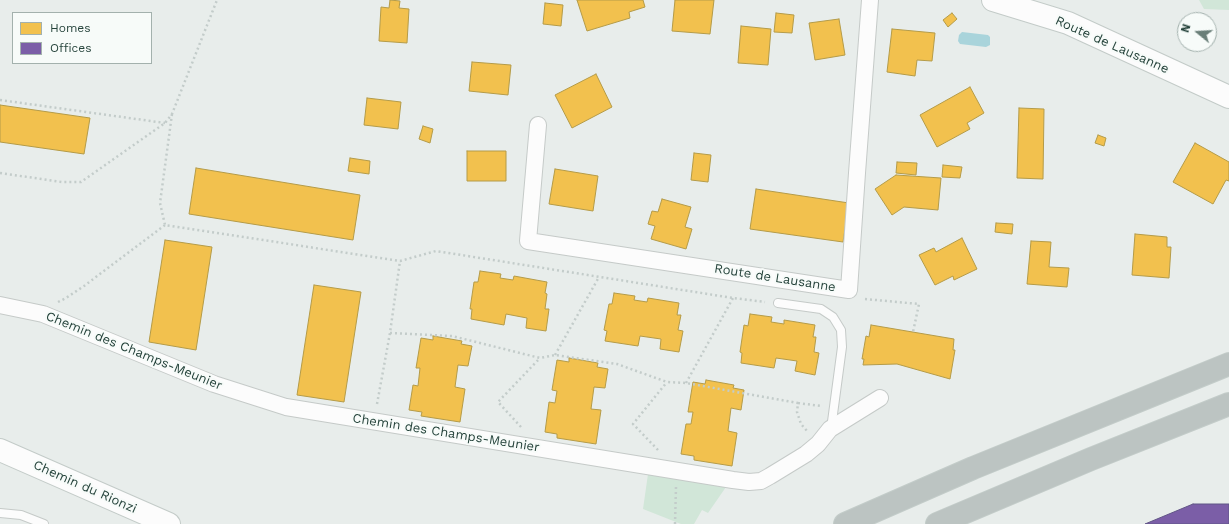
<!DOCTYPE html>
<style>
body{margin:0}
#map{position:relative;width:1229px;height:524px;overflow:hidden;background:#e8edeb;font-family:"Work Sans",sans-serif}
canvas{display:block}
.legend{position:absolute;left:12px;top:12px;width:140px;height:52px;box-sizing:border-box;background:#f7fbf9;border:1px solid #a3b1ad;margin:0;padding:5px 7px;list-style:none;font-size:12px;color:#24423a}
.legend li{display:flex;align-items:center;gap:8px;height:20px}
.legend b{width:20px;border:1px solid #a3b1ad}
.north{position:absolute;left:1177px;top:12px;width:40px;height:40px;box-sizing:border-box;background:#f7fbf9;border:1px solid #a3b1ad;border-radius:50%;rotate:288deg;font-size:11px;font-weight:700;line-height:16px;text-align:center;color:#24423a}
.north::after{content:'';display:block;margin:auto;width:14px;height:18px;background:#697e78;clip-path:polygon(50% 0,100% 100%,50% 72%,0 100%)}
</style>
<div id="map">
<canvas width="1229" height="524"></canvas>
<ul class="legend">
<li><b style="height:11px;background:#f2c14e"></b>Homes</li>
<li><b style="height:11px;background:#7b5ea7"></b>Offices</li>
</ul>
<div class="north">N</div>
</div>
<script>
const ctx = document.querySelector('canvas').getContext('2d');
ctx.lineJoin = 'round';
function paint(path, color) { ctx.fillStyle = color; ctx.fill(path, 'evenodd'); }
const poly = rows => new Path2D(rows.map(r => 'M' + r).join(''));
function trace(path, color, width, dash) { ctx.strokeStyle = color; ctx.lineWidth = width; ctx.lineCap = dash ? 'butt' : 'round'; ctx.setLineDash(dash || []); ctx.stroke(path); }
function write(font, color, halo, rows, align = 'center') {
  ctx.font = font + ' "Work Sans",sans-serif'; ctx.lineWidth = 4; ctx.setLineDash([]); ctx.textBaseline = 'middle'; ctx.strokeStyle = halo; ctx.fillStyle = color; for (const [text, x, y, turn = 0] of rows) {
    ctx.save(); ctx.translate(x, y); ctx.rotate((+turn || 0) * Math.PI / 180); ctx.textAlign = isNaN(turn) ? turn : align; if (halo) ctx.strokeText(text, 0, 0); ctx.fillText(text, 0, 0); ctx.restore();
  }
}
paint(poly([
 [1199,0,1229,0,1229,10,1204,9],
 [648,474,726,487,708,513,702,510,694,524,681,524,643,509]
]), '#d1e6d8');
paint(poly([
 [962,32,988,35,990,37,990,45,986,47,960,44,958,41,959,35]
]), '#a9d4db');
const homes = poly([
 [390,0,400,1,399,8,409,9,407,43,379,41,381,7,389,8,390,0],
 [577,0,643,0,645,7,629,12,630,18,587,31,577,0],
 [675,0,714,0,710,34,672,31,675,0],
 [545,3,563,5,561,26,543,24,545,3],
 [776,13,794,15,792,33,774,32,776,13],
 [952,13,957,19,948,27,943,20,952,13],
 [839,19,845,55,815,60,809,23,839,19],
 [741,26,771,29,768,65,738,63,741,26],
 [892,29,935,33,932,61,917,60,915,76,887,72,892,29],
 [472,62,511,65,508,95,469,91,472,62],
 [596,74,612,107,572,128,555,95,596,74],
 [970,87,984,113,967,123,970,129,937,147,920,115,970,87],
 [367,98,401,102,398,129,364,125,367,98],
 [0,105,90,118,84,154,0,142,0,105],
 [1019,108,1044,109,1043,179,1017,178,1019,108],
 [423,126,433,129,430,143,419,139,423,126],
 [1098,135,1106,138,1104,146,1095,143,1098,135],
 [1195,143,1229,162,1229,181,1226,180,1213,204,1173,182,1195,143],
 [467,151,506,151,506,181,467,181,467,151],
 [694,153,711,155,708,182,691,180,694,153],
 [350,158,370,161,369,174,348,171,350,158],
 [897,162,917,163,916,175,896,173,897,162],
 [943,165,962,167,960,178,942,177,943,165],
 [196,168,360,195,353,240,189,214,196,168],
 [555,169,598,176,593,211,549,204,555,169],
 [896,175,941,178,938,210,904,207,892,215,875,189,896,175],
 [756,189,849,203,843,242,750,229,756,189],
 [662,199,691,207,685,227,692,229,686,249,651,239,655,226,648,224,652,211,658,212,662,199],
 [996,223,1013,224,1012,234,995,232,996,223],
 [1135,234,1167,237,1167,247,1171,247,1169,278,1132,275,1135,234],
 [962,238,977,269,954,280,953,276,935,285,919,255,934,248,936,252,962,238],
 [165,240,212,247,196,350,149,342,165,240],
 [1031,241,1051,242,1049,267,1069,268,1067,287,1027,284,1031,241],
 [480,271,501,274,500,278,513,280,514,276,547,282,545,293,547,294,545,309,549,309,546,331,526,328,527,318,506,314,504,325,471,319,472,309,470,309,474,282,478,282,480,271],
 [314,285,361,292,344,402,297,395,314,285],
 [614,293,635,296,634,300,647,302,648,298,679,303,677,315,681,315,678,330,683,331,679,352,660,349,661,339,640,336,638,346,605,341,607,331,604,330,609,304,612,304,614,293],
 [750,314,772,317,771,322,784,324,784,320,815,325,813,337,816,337,814,352,819,353,815,375,795,371,797,361,776,358,774,368,741,363,742,353,740,352,744,325,748,326,750,314],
 [871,325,954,339,953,350,955,350,950,379,897,364,863,365,864,359,862,359,866,336,869,337,871,325],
 [433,336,462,341,461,344,472,346,468,366,458,365,455,387,465,389,460,422,421,416,422,412,409,410,413,385,418,386,420,368,416,368,421,338,433,340,433,336],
 [569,358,598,363,597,367,608,369,605,388,594,387,591,409,601,410,596,444,557,438,557,434,545,432,549,402,555,403,557,391,552,390,557,360,569,362,569,358],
 [706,380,734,385,733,388,744,390,741,410,731,408,728,431,737,433,732,466,694,460,694,456,681,454,686,424,691,424,693,412,688,412,693,382,705,384,706,380]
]);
paint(homes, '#f2c14e');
trace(homes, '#b49b48', 1);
const offices = poly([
 [1193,504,1229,504,1229,524,1145,524,1193,504]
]);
paint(offices, '#7b5ea7');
trace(offices, '#615686', 1);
const lane = poly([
 [778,303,821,309,833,317,841,330,842,347,831,429],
 [0,513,21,515,44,524]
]);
const street = poly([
 [538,125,528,241,849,290,857,173,870,0],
 [0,305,43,314,214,384,286,407,733,480,749,482,761,481,770,476,806,454,818,444,830,429,880,398]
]);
const secondary = poly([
 [993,0,1068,23,1229,97],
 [0,450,169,524]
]);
const highway = poly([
 [845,524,973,468,1229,364],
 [937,524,1091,459,1229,404]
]);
trace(lane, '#c5cac8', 10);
trace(street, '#c5cac8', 18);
trace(secondary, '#c3cbc8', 24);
trace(highway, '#c3ccc9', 24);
trace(poly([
 [0,100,165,123],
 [172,114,160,203,165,225,400,261,436,251,733,298,765,302],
 [0,173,62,182,81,182,165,123,172,114,217,0],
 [865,299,919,304,913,332],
 [58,302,66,298,84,286,165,225],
 [390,333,452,336,540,358,555,355,617,364,667,382,686,383,798,403,797,412,801,424,807,431],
 [555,355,599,277],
 [686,383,733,298],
 [798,403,821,406],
 [377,404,390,333,400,261],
 [521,427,498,402,540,358],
 [658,450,633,424,667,382],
 [675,524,676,487]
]), '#c3ccca', 2.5, [2, 3]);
trace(lane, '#fcfcfc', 8);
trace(street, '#fcfcfc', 16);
trace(secondary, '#fcfcfc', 22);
trace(highway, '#bcc4c2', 22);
write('13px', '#24423a', '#f7fbf9', [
 ["Route de Lausanne",1112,45,24],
 ["Route de Lausanne",775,278,9],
 ["Chemin des Champs-Meunier",134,351,22],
 ["Chemin des Champs-Meunier",446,433,9],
 ["Chemin du Rionzi",85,487,24]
]);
</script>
